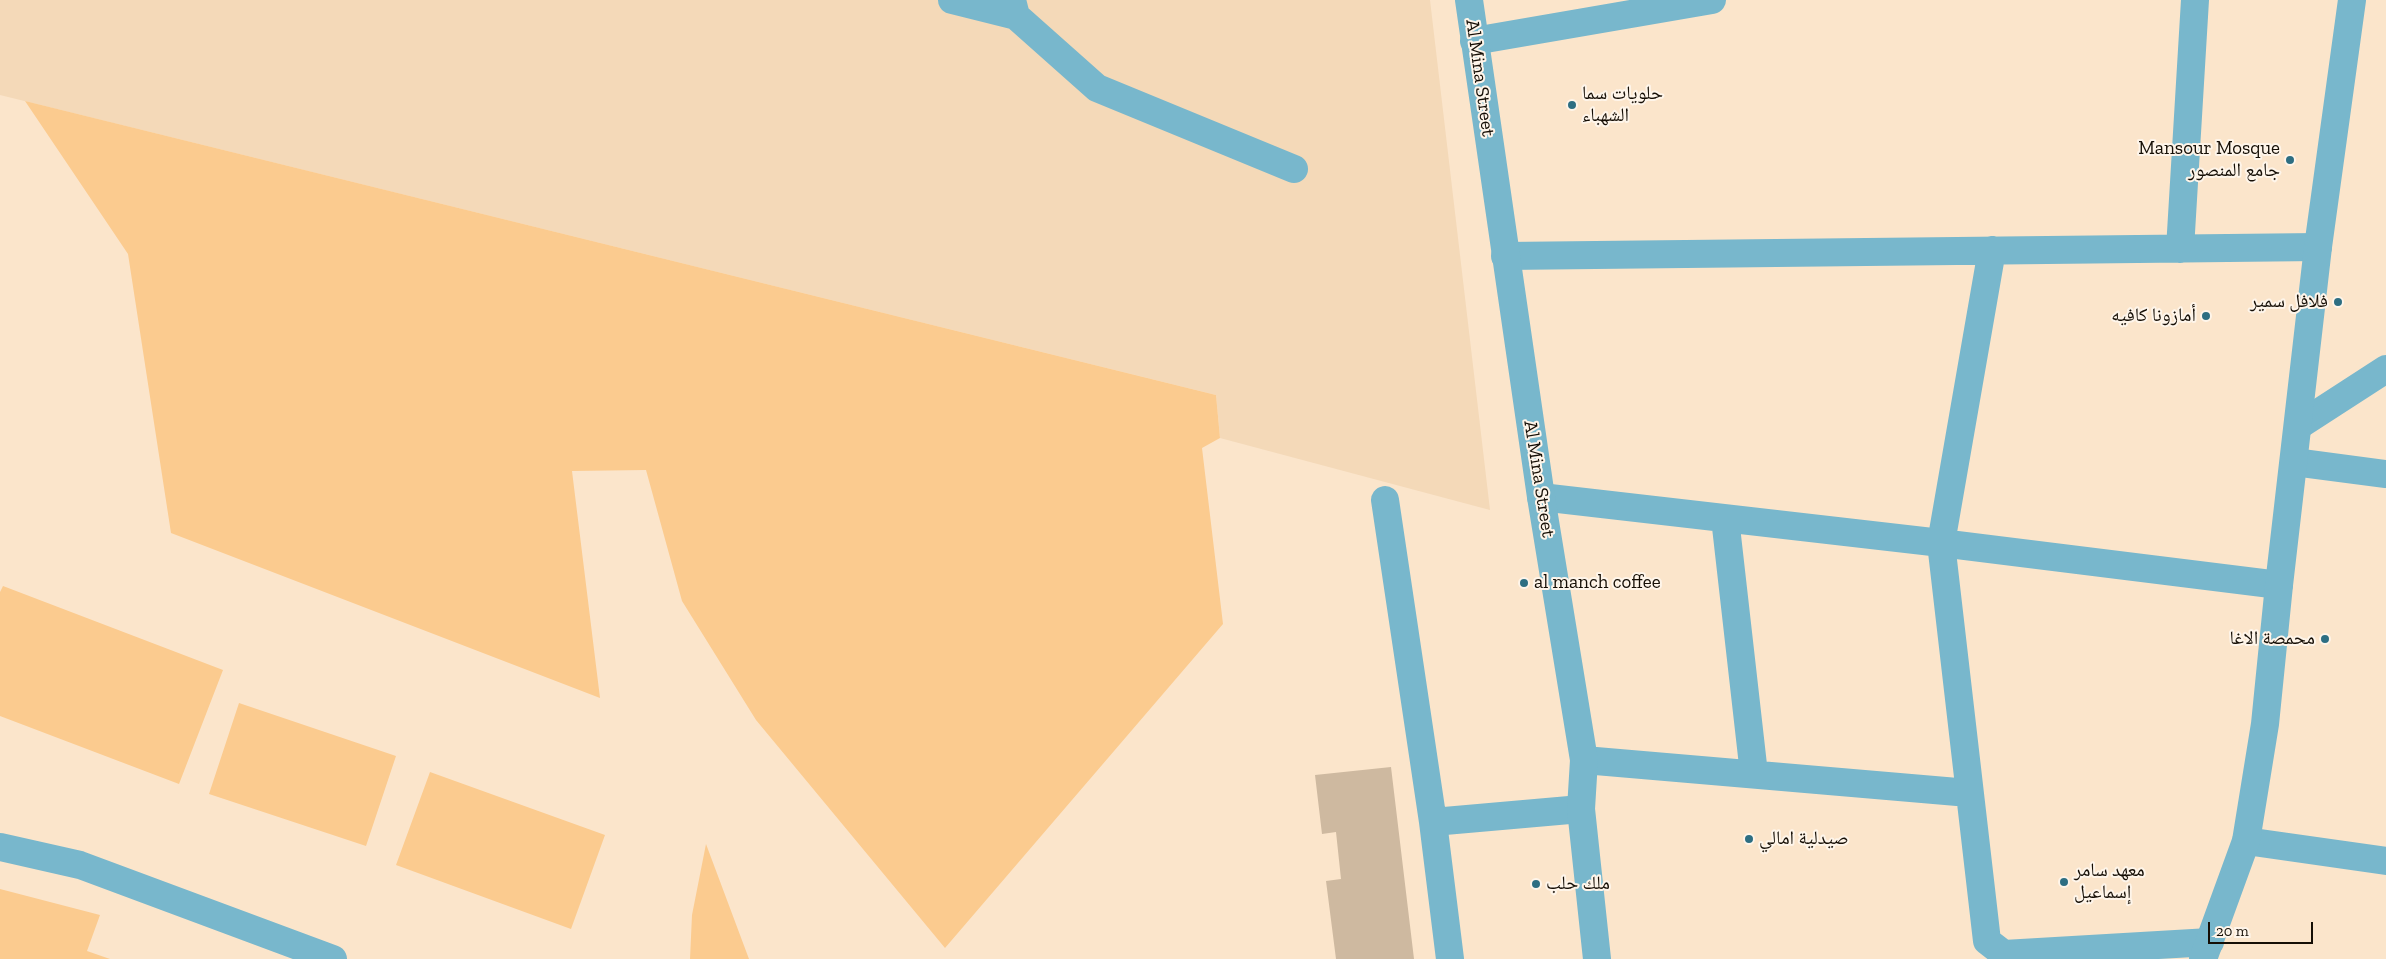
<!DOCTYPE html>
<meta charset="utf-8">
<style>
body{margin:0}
#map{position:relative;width:2386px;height:959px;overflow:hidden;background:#fbe5cb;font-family:"Zilla Slab",serif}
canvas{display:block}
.scale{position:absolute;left:2208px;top:922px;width:105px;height:22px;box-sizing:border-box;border:2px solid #150e05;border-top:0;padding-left:6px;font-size:15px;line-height:18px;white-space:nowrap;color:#150e05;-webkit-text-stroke:4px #fef5ea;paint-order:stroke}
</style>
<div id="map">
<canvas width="2386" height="959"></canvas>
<div class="scale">20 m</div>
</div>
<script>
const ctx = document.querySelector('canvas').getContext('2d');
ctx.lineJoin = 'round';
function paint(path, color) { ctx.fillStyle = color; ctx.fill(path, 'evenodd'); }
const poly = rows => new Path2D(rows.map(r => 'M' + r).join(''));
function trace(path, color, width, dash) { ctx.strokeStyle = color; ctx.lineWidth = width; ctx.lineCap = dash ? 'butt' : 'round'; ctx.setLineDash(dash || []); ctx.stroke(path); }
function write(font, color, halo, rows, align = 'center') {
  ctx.font = font + ' "Zilla Slab","Noto Naskh Arabic",serif'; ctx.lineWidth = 4; ctx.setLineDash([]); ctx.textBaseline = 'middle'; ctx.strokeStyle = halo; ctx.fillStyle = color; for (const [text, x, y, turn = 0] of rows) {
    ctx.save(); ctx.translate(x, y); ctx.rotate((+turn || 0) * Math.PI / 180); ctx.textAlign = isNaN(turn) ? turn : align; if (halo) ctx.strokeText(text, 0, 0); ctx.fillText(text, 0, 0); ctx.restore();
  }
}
paint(poly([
 [0,0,1430,0,1490,510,1220,438,1216,395,0,95]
]), '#f4d9b8');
paint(poly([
 [25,101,1216,395,1220,438,1202,448,1223,624,945,948,756,720,682,601,646,470,572,471,600,698,171,533,128,254],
 [3,586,223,670,179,784,0,716,0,592],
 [239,703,396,756,366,846,209,794],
 [430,772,605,835,571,929,396,865],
 [706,844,749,959,690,959,692,915],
 [0,889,100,915,87,951,110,959,0,959]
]), '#fbcb8f');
paint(poly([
 [1391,767,1414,959,1336,959,1326,881,1341,879,1336,832,1322,834,1315,775]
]), '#ceb9a0');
trace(poly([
 [952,0,1016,16],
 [1012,0,1016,16,1097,88,1294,169],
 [1474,41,1712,0],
 [2180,249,2195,0],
 [1992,250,1941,543,1987,941,2004,954,2210,942],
 [1505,256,2318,247],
 [2298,426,2386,369],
 [2294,462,2386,474],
 [1541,497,1941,543,2279,585],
 [1385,500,1433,822,1450,959],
 [1725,518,1754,774],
 [1584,760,1969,793],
 [1433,822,1581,809],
 [2246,841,2386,861],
 [0,847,80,865,333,959]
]), '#78b7cc', 28);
trace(poly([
 [1469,0,1541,497,1584,760,1581,809,1597,959],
 [2203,959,2246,841,2265,724,2279,585,2318,247,2352,0]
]), '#78b7cc', 28);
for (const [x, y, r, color] of [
 [1572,105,5,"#2d6e82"],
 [2290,160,5,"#2d6e82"],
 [2338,302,5,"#2d6e82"],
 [2206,316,5,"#2d6e82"],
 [1524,583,5,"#2d6e82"],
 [2325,639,5,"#2d6e82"],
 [1749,839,5,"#2d6e82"],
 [2064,882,5,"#2d6e82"],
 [1536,884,5,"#2d6e82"]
]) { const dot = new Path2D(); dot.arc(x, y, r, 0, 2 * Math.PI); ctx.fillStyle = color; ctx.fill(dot); trace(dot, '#fef5ea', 2); }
write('19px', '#150e05', '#fef5ea', [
 ["Al Mina Street",1480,78,82],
 ["Al Mina Street",1539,479,81]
]);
write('19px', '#150e05', '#fef5ea', [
 ["حلويات سما",1582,94],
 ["الشهباء",1582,116],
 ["Mansour Mosque",2280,149,"right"],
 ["جامع المنصور",2280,171,"right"],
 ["فلافل سمير",2328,302,"right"],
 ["أمازونا كافيه",2196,316,"right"],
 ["al manch coffee",1534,583],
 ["محمصة الاغا",2315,639,"right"],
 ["صيدلية امالي",1759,839],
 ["معهد سامر",2074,871],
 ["إسماعيل",2074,893],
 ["ملك حلب",1546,884]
], 'left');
</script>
